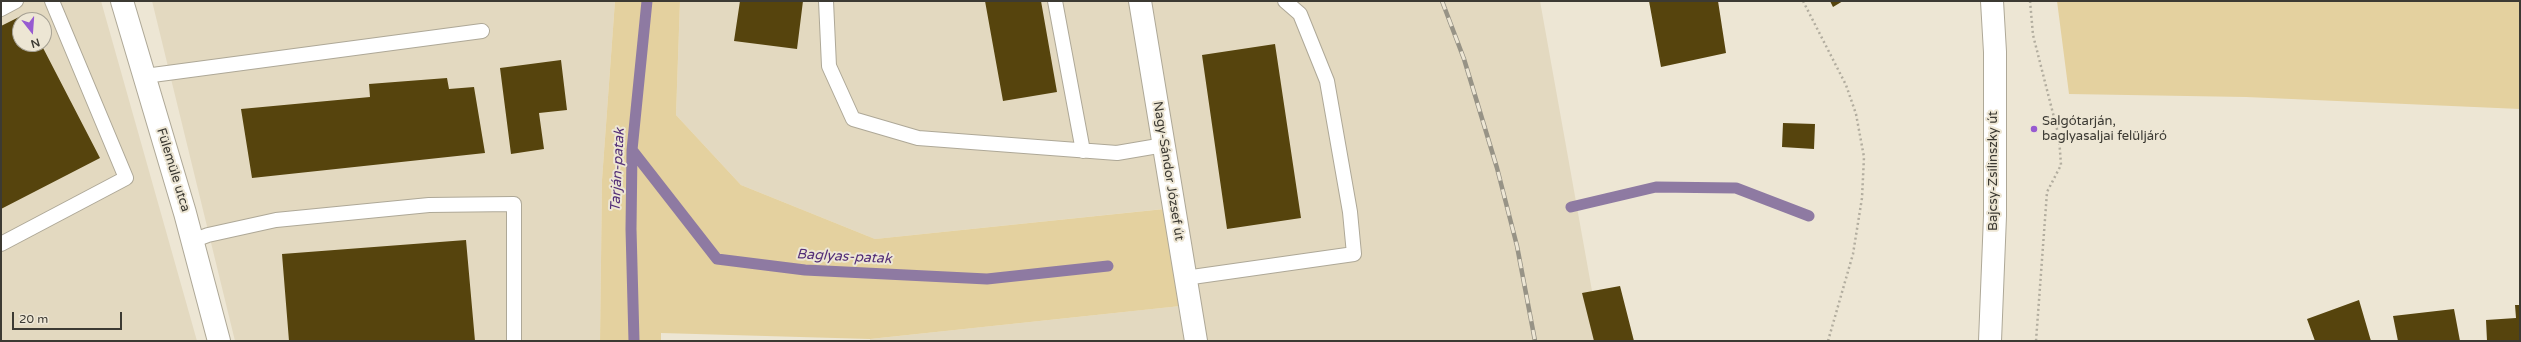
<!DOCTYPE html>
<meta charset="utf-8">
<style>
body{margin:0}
#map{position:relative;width:2521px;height:342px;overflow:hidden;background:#ede6d4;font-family:"Varela Round",sans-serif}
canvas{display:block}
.frame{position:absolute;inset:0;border:2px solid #3c3a33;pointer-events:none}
.north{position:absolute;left:12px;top:12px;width:40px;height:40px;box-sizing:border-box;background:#ede6d4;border:1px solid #a6a194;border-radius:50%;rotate:163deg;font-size:11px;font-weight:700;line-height:16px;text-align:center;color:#3c3a33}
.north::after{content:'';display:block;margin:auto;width:14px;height:18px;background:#975ad1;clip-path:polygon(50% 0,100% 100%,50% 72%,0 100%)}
.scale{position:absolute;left:12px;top:312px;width:110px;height:18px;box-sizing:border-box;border:2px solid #3c3a33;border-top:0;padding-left:5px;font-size:12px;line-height:14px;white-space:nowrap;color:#3c3a33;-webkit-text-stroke:3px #ede6d4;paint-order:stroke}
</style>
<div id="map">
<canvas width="2521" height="342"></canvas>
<div class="frame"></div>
<div class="north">N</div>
<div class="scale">20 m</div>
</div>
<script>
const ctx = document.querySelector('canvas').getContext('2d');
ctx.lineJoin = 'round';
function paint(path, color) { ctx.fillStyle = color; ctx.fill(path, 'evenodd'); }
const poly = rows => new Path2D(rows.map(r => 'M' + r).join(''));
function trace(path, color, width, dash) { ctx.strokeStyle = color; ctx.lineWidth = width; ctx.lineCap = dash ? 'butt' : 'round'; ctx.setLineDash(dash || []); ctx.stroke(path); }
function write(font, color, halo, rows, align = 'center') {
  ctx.font = font + ' "Varela Round",sans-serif'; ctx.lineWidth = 4; ctx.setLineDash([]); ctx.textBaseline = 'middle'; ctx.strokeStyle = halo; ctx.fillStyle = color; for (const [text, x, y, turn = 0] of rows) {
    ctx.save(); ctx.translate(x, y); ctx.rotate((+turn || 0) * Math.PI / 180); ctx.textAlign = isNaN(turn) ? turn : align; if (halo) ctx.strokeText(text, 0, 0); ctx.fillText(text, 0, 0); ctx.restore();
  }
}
paint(poly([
 [1,1,101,1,197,341,1,341],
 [20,20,44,20,44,44,20,44],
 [152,1,615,1,602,180,600,341,235,341],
 [680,1,1540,1,1601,341,870,341,870,339,1190,305,1173,208,875,239,741,185,676,115]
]), '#e3d9c0');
paint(poly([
 [615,1,680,1,676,115,741,185,875,239,1174,208,1190,305,870,339,661,333,661,341,600,341,602,180],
 [2057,1,2520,1,2520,109,2246,97,2069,94]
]), '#e4d19f');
trace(poly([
 [632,150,717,259,805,270,987,279,1108,266],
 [1571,207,1656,187,1736,188,1809,216],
 [634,341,631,229,632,150,647,1]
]), '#8e7aa2', 11);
paint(poly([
 [740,1,803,1,797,49,734,41],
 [985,1,1041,1,1057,92,1003,101],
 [1649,1,1718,1,1726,53,1661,67],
 [1830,1,1843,1,1833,7],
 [25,14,29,20,20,20,20,44,41,44,100,158,1,209,1,26],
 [1275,44,1301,218,1227,229,1202,55],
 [561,60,567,110,539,113,544,149,511,154,500,68],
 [447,78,449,89,474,87,485,153,252,178,241,109,370,97,369,84],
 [1783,123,1815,124,1814,149,1782,147],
 [466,240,475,341,289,341,282,254],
 [1620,286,1634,341,1594,341,1582,293],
 [2359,300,2371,341,2315,341,2307,319],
 [2515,305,2520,305,2520,341,2487,341,2486,320,2516,318],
 [2454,309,2460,341,2398,341,2393,316]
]), '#56440d');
const lane = poly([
 [826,1,829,66,853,119,918,138,1117,153,1164,145],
 [1055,1,1083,151],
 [1,9,16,1],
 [145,76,482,31],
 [192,241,208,235,276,220,429,205,514,204,514,341],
 [1,244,126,178,52,1],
 [1185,278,1354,254,1350,212,1327,81,1300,14,1285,1]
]);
const street = poly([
 [122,1,185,213,219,341],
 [1140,1,1196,341]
]);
const primary = poly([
 [1990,341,1995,216,1995,52,1992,1]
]);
trace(lane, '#aea897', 16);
trace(street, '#aea897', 24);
trace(primary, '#aea897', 24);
trace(poly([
 [1803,1,1846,85,1856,114,1864,157,1862,198,1853,254,1828,341],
 [2030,1,2033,35,2059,137,2061,165,2047,192,2036,341]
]), '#b2ad9f', 2.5, [2, 3]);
trace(lane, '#fff', 14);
trace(street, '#fff', 22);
trace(primary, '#fff', 22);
const rail = poly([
 [1442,1,1464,59,1497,168,1517,246,1535,341]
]);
trace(rail, '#979386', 4.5);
trace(rail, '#ede6d4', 3, [9]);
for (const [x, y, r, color] of [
 [2034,129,4,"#975ad1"]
]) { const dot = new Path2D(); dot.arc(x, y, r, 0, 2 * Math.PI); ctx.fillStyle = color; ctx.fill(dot); trace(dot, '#ede6d4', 1.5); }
write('13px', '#3c3a33', '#ede6d4', [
 ["Salgótarján,",2042,122],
 ["baglyasaljai felüljáró",2042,137]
], 'left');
write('13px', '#3c3a33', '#ede6d4', [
 ["Fülemüle utca",173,170,73],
 ["Nagy-Sándor József út",1168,171,81],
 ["Bajcsy-Zsilinszky út",1994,171,-90]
]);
write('italic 14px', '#542f78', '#ede6d4', [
 ["Tarján-patak",618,170,-87],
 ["Baglyas-patak",844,257,3]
]);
</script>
